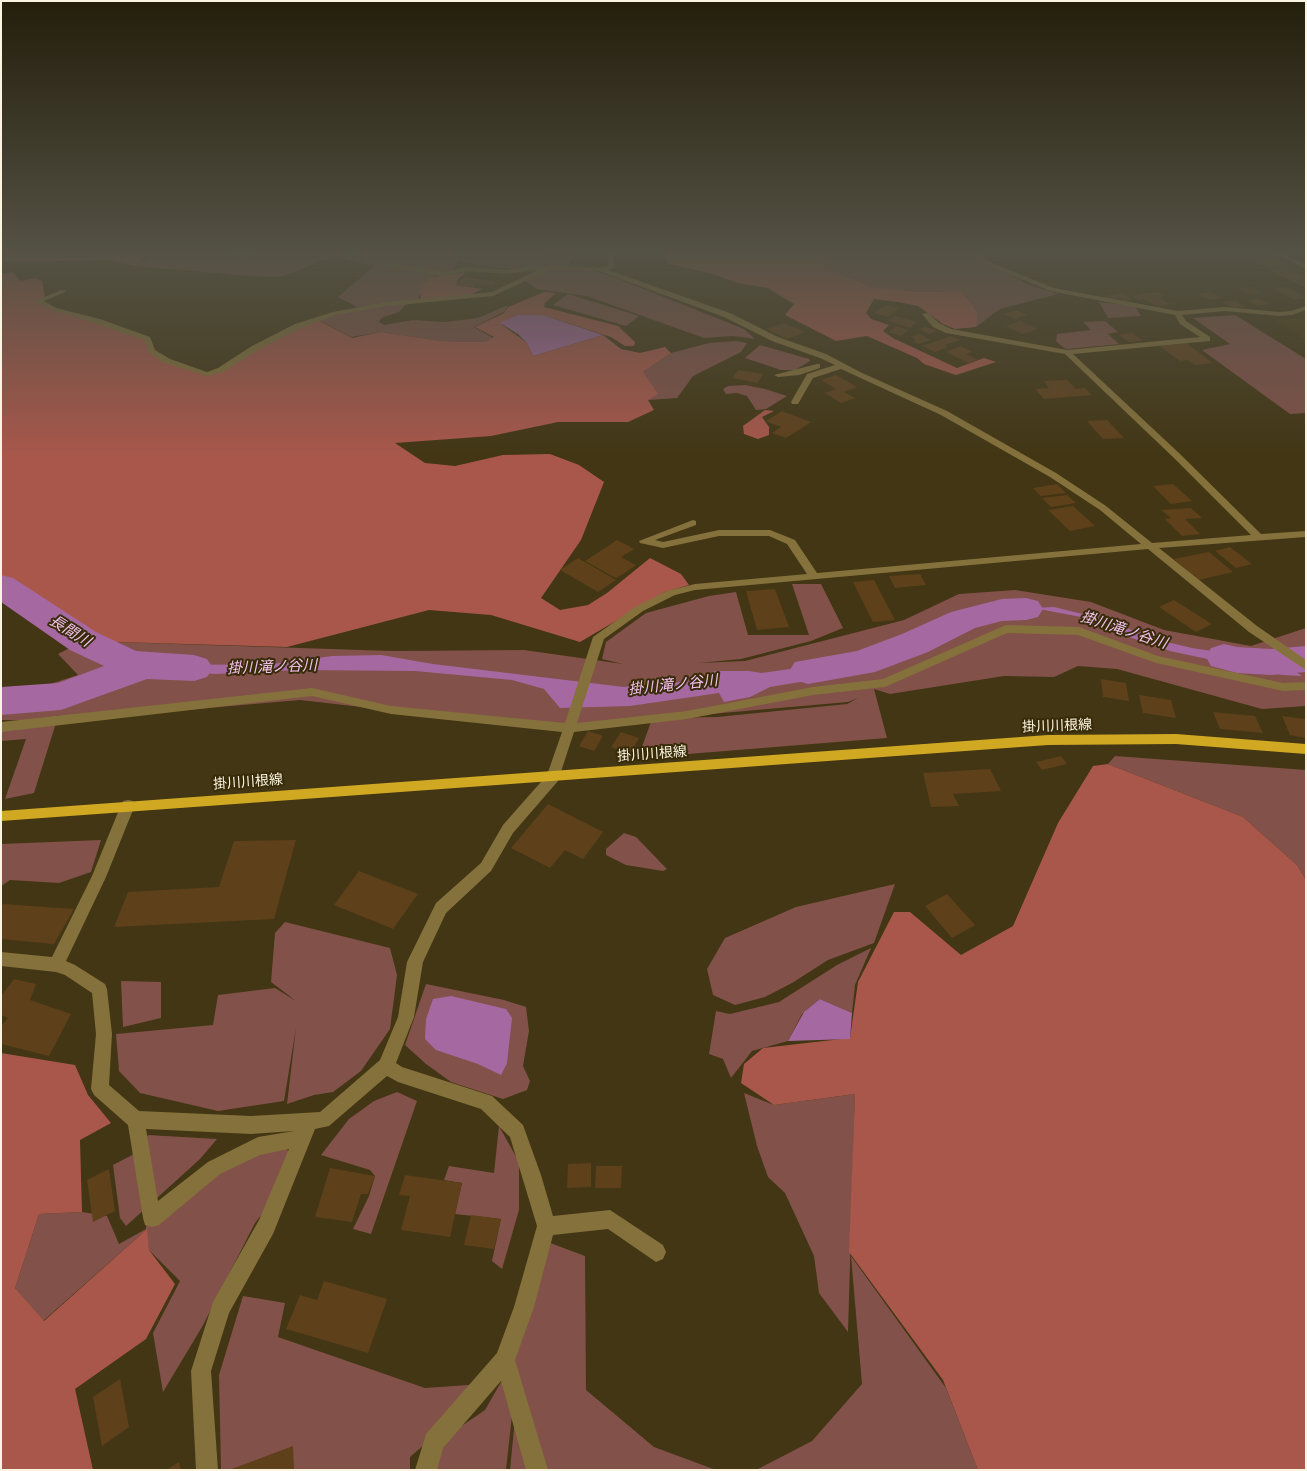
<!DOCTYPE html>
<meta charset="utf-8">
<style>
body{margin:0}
#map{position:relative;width:1307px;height:1471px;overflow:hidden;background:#423614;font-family:"Public Sans",sans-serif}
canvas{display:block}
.frame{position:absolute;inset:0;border:2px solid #fbf4e1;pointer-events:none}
</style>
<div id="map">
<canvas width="1307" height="1471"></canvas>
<div class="frame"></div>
</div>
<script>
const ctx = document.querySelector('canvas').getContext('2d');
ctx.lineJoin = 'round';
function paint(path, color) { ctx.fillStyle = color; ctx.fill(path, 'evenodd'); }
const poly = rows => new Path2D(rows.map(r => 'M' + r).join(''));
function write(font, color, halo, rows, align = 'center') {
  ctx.font = font + ' "Public Sans","Noto Sans JP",sans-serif'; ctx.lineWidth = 4; ctx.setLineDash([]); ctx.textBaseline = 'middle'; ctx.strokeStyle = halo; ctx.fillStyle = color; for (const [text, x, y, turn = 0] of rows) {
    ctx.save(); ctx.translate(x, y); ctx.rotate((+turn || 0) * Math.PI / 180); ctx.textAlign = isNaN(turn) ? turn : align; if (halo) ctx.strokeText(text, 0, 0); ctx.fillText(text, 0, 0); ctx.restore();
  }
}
paint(poly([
 [1306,313,1306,340,1273,319,1295,319]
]), '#4a3b10');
paint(poly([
 [154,253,461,253,453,270,428,278,416,303,407,303,399,312,381,318,379,322,384,325,413,320,445,322,478,318,508,305,505,311,474,327,493,338,485,342,441,341,381,332,351,337,319,320,359,308,338,297,375,266,334,256,280,277,250,276,135,266],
 [462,253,527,253,573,256,569,265,517,269,488,267,459,261],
 [902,253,973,253,1027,284,1058,294,1000,309,976,327,975,307,961,291,920,292,872,287,825,267,824,255,891,255],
 [550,267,589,269,616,278,744,329,755,339,733,336,704,338,587,296,537,289,524,280],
 [568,294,639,316,626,326,553,305],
 [1099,302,1135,306,1141,316,1108,318],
 [1235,315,1306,359,1306,413,1290,414,1202,350,1230,344,1193,318],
 [1105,321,1118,332,1108,334,1119,344,1067,349,1064,348,1056,341,1057,334,1091,330,1083,322],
 [736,341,747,343,741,352,693,376,677,398,648,400,643,372,671,353,709,343],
 [760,345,809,359,810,361,795,370,781,370,745,358],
 [745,385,765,389,787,396,766,409,756,410,747,396,737,393,726,394,723,389,728,386],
 [792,584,821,584,843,628,811,641,741,659,699,663,745,661,904,620,959,594,1015,590,1091,602,1164,630,1251,646,1306,628,1306,706,1262,709,1117,669,1078,666,1054,677,1004,676,890,694,874,689,887,738,638,758,652,719,569,728,466,719,300,700,59,721,1,720,1,694,28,691,78,675,58,654,83,641,393,651,524,650,623,664,602,659,606,642,646,613,709,596,736,592,748,635,809,635],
 [858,698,847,704,717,717,665,718,848,702],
 [1,723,56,723,34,793,5,799,26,739,1,741],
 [1115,756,1306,770,1306,880,1297,865,1243,817,1108,764],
 [624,833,636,837,667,869,663,871,626,865,606,855,606,849],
 [101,840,91,872,59,883,10,880,1,886,1,844],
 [895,884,874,943,828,960,792,983,765,997,735,1005,713,995,707,969,725,938,796,907],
 [285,922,390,948,397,975,390,1029,361,1071,333,1092,314,1095,287,1104,296,1028,284,1101,218,1111,140,1093,119,1071,116,1034,213,1025,218,995,275,988,296,1001,271,982,275,933],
 [871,948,855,985,852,1013,820,999,802,1014,788,1041,752,1051,731,1078,723,1059,709,1054,716,1011,730,1014,779,1002,837,965],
 [121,981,161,982,161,1018,123,1027],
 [426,984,504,1000,526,1007,529,1031,523,1066,530,1081,527,1090,503,1099,451,1082,426,1064,405,1045],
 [397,1092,417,1101,371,1234,353,1229,369,1196,375,1176,370,1170,321,1155,349,1119,374,1101],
 [744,1093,774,1105,855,1094,848,1332,819,1293,814,1256,785,1193,768,1177,757,1146],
 [499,1126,519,1162,519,1210,502,1269,492,1261,501,1219,455,1214,462,1183,444,1180,449,1166,494,1173],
 [148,1135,217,1139,200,1159,126,1226,120,1218,113,1165,140,1151],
 [284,1147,293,1154,281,1190,255,1223,202,1327,163,1392,153,1333,180,1281,149,1250,146,1230,43,1321,15,1288,39,1214,82,1212,107,1216,119,1244,146,1229,146,1224,246,1155],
 [537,1238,585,1256,586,1390,654,1447,716,1470,510,1470,517,1398,514,1397,506,1470,429,1470,427,1461,460,1427,485,1410,508,1370],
 [851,1256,946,1388,978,1470,756,1470,812,1441,862,1384],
 [243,1296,285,1303,278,1337,425,1388,482,1384,433,1437,410,1457,410,1470,221,1470,219,1375]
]), '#825149');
paint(poly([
 [1,253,154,253,145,257,135,266,111,260,6,262,1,260],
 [661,253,901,253,888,256,824,255,825,267,872,287,920,292,961,291,974,306,977,314,976,327,955,329,943,324,918,306,898,302,874,299,866,313,871,319,889,325,883,331,893,338,957,368,984,358,996,362,956,375,924,364,917,358,867,336,836,341,785,315,794,304,768,288,737,283,713,274,669,264],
 [13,272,20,281,35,278,42,281,45,297,38,301,61,311,147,339,152,351,161,357,208,374,286,332,318,320,352,338,381,332,441,341,485,342,494,337,475,327,504,313,508,307,544,292,556,293,545,303,544,307,618,326,635,342,634,346,625,346,611,337,543,315,517,315,501,324,527,343,533,356,603,335,621,349,640,353,665,347,671,353,643,372,658,394,648,400,654,410,628,422,558,422,491,436,395,443,425,463,455,466,503,455,550,454,579,465,604,482,581,540,541,598,560,610,588,605,607,593,650,558,681,574,689,585,665,592,580,642,491,615,429,610,287,647,83,641,1,587,1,274],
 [466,272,457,280,456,285,482,289,470,295,421,300,420,290,428,278],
 [765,410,774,411,762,417,769,427,769,435,758,439,744,434,743,426],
 [1108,764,1243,817,1297,865,1306,880,1306,1470,978,1470,943,1380,849,1252,855,1094,774,1105,741,1083,744,1064,763,1048,850,1038,858,982,894,912,910,912,961,955,1013,926,1058,823,1093,766],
 [1,1053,75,1065,88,1095,111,1123,80,1140,82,1212,39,1214,15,1288,44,1321,147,1229,149,1250,175,1284,146,1339,75,1389,93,1470,1,1470]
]), '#aa574b');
paint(poly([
 [517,315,543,315,603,335,533,356,527,343,518,334,500,323],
 [1054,607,1111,621,1150,638,1192,648,1259,658,1273,656,1302,676,1282,675,1170,651,1129,637,1081,617,1039,609,1020,615,977,622,920,644,908,646,991,610],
 [99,653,185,665,272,664,332,656,381,655,433,664,624,687,715,679,714,671,749,671,761,673,856,660,869,666,848,674,770,687,750,697,724,702,719,693,630,706,560,708,544,689,512,680,415,671,298,670,215,674,125,667],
 [451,996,506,1009,512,1018,507,1063,501,1075,478,1064,436,1050,425,1039,426,1019,433,999],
 [820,999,852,1013,850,1039,788,1041,804,1012]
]), '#a668a1');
paint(poly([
 [1,575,13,578,96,632,136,651,194,655,207,659,213,668,207,677,194,681,147,679,61,710,1,715,1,687,58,683,104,666,70,650,1,602,1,575],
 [1026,598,1038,601,1043,609,1038,617,1026,620,1002,621,975,628,928,652,875,672,808,684,795,680,789,671,795,662,857,651,902,634,951,612,1002,599,1026,598],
 [1224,644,1237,647,1271,649,1306,646,1306,672,1271,675,1237,673,1211,666,1206,657,1211,648,1224,644]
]), '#a668a1');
paint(poly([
 [1262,253,1287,265,1267,268,1239,254],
 [1292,266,1302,270,1291,272,1306,276,1306,288,1267,269],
 [464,277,497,282,492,286,477,284,473,287,455,285],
 [1251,287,1261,293,1249,294,1239,289],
 [1286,287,1306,297,1306,298,1295,300,1273,289],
 [1157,292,1165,296,1158,297,1170,304,1156,306,1144,299,1138,300,1131,296],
 [1211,292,1222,298,1209,300,1198,294],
 [1122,293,1133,300,1125,301,1119,298,1110,299,1105,296],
 [1260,299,1271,304,1258,306,1247,300],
 [1235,301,1246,307,1233,308,1222,302],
 [886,305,899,308,888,317,874,313],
 [1016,310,1027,315,1015,319,1004,314],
 [895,316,917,322,910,328,888,321],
 [1020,321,1038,329,1023,334,1006,326],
 [784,323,805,332,787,339,767,329],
 [896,326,908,330,901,336,888,332],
 [926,327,937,331,929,334,919,329],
 [1133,333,1143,341,1129,342,1119,335],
 [919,334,931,340,919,344,914,342,916,340,911,337],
 [951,336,960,340,945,345,948,347,935,352,922,346],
 [1186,343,1213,363,1195,365,1187,360,1180,361,1159,346],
 [961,346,972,352,966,354,978,360,969,363,946,352],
 [738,370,763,374,758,383,732,378],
 [836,375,857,387,844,392,855,398,841,403,825,393,836,389,821,380],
 [1067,380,1076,389,1085,388,1092,395,1044,399,1035,389,1049,388,1043,381],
 [782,411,811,422,786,438,772,433,781,427,766,421],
 [1107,420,1124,438,1103,439,1087,421],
 [1057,484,1066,493,1041,496,1033,488],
 [1173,484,1192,501,1171,504,1153,486],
 [1067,495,1076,503,1051,507,1042,498],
 [1073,506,1095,526,1070,531,1048,510],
 [1191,508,1202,518,1185,519,1200,534,1182,536,1165,519,1171,518,1161,510],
 [617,540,634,549,621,557,636,565,623,574,616,578,585,561],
 [1230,547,1252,564,1236,568,1215,551],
 [1209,552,1233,572,1198,580,1174,559],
 [578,558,616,580,598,592,560,570],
 [920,574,926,585,895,588,889,576],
 [874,580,895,620,873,622,853,582],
 [775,589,789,627,757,630,746,591],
 [1174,600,1212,624,1196,632,1159,607],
 [1101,679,1126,683,1129,701,1103,697],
 [1139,695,1171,700,1176,718,1143,713],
 [1213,712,1255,716,1263,733,1220,729],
 [1282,716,1306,719,1306,738,1290,735],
 [588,731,603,736,594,751,579,746],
 [621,732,639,738,630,754,611,747],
 [1061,756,1067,764,1042,770,1036,762],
 [990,769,1001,791,953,794,959,806,931,807,923,773],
 [548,804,603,832,583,859,565,850,550,868,511,848],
 [296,840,274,919,114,927,128,892,219,887,234,841],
 [359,871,418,894,393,929,334,905],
 [947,894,975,925,952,938,925,906],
 [3,904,74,909,54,944,1,939,1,906],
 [14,979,36,984,30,1000,71,1014,49,1056,1,1044,1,1026,8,1018,1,1015,1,996],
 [591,1163,591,1187,567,1188,568,1164],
 [596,1166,622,1166,621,1188,595,1188],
 [330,1168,375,1176,368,1194,361,1194,352,1222,315,1217],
 [109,1169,115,1211,93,1222,87,1180],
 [405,1175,462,1183,450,1237,401,1230,410,1196,399,1195],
 [471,1215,501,1219,494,1249,464,1245],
 [324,1281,387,1299,368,1353,286,1329,300,1295,317,1300],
 [120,1379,129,1427,102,1446,93,1397],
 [293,1446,294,1470,229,1470],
 [179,1462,181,1470,166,1470]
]), '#5e401b');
paint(poly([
 [215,253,245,254,263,253,245,258,215,253],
 [342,253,352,253,387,262,442,272,467,267,506,270,540,266,543,268,550,265,600,267,608,266,608,253,614,253,614,267,608,270,730,313,778,337,826,354,860,372,947,411,1056,473,1106,506,1152,543,1251,535,1174,458,1065,354,946,333,933,327,922,314,928,313,939,323,951,329,1067,350,1200,337,1180,324,1175,315,1050,291,990,266,970,253,977,253,994,264,1054,288,1178,311,1225,307,1279,312,1291,311,1306,306,1306,310,1292,315,1279,316,1225,311,1182,315,1186,321,1210,337,1210,341,1073,354,1180,454,1261,534,1306,531,1306,537,1159,548,1257,626,1306,660,1306,670,1249,632,1148,549,695,590,675,595,643,611,604,639,577,723,687,711,813,687,883,679,1006,625,1079,627,1158,656,1283,683,1306,682,1306,690,1283,691,1156,663,1078,635,1007,633,885,687,813,695,687,719,574,732,558,781,513,833,491,871,446,913,423,962,414,1017,396,1063,402,1067,492,1096,523,1125,541,1175,553,1216,610,1210,663,1245,666,1252,663,1259,656,1262,608,1229,553,1235,534,1307,515,1360,548,1470,526,1470,501,1381,443,1448,437,1470,415,1470,426,1434,497,1353,514,1307,537,1226,510,1137,481,1109,398,1082,387,1076,329,1126,315,1129,273,1234,229,1313,211,1371,218,1470,196,1470,191,1371,213,1302,259,1220,289,1149,260,1155,220,1174,159,1225,152,1227,145,1225,143,1218,128,1125,94,1095,91,1089,96,1034,92,993,65,975,56,972,1,966,1,952,52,957,92,876,121,805,123,801,128,800,133,801,135,805,106,877,66,961,75,965,105,984,107,989,112,1034,109,1085,139,1111,251,1116,320,1112,380,1060,398,1017,407,962,436,903,481,863,503,825,547,775,562,732,391,714,312,696,1,732,1,722,312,688,391,706,565,723,593,637,635,607,667,591,695,584,807,574,787,544,769,536,719,536,663,548,640,543,639,541,693,520,696,521,696,525,655,540,663,542,719,530,770,530,795,540,817,573,1141,544,1100,510,1050,477,941,415,841,369,813,378,798,404,792,404,791,402,807,374,835,365,820,358,772,341,724,317,599,271,551,269,493,296,387,306,336,315,301,328,258,350,224,372,207,376,164,363,149,353,144,340,94,323,52,310,35,301,61,290,65,290,65,292,44,301,56,308,100,319,150,337,155,350,170,359,207,372,218,368,252,346,295,324,333,312,387,302,492,292,538,270,506,274,467,271,442,276,387,266,342,253],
 [146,1129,251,1134,294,1131,258,1137,208,1162,158,1201,146,1129],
 [1273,253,1281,253,1306,264,1306,269,1273,253],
 [817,364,820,364,820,368,799,375,778,377,774,375,817,364]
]), '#85713b');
paint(poly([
 [1176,734,1306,744,1306,754,1176,744,1048,745,1,821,1,811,1048,735,1176,734]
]), '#d1a822');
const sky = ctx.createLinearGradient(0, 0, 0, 459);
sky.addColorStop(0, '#241e0b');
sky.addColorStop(0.55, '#545245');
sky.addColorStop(1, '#54524500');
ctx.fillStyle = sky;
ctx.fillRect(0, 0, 1307, 459);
write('14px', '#fbf4e1', '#372b08', [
 ["掛川川根線",1057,726,-2],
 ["掛川川根線",652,754,-4],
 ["掛川川根線",248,782,-4]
]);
write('italic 15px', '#f6c2f1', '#372b08', [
 ["掛川滝ノ谷川",1124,630,18],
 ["長間川",70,631,32],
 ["掛川滝ノ谷川",272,667,-2],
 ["掛川滝ノ谷川",673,685,-6]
]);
</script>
